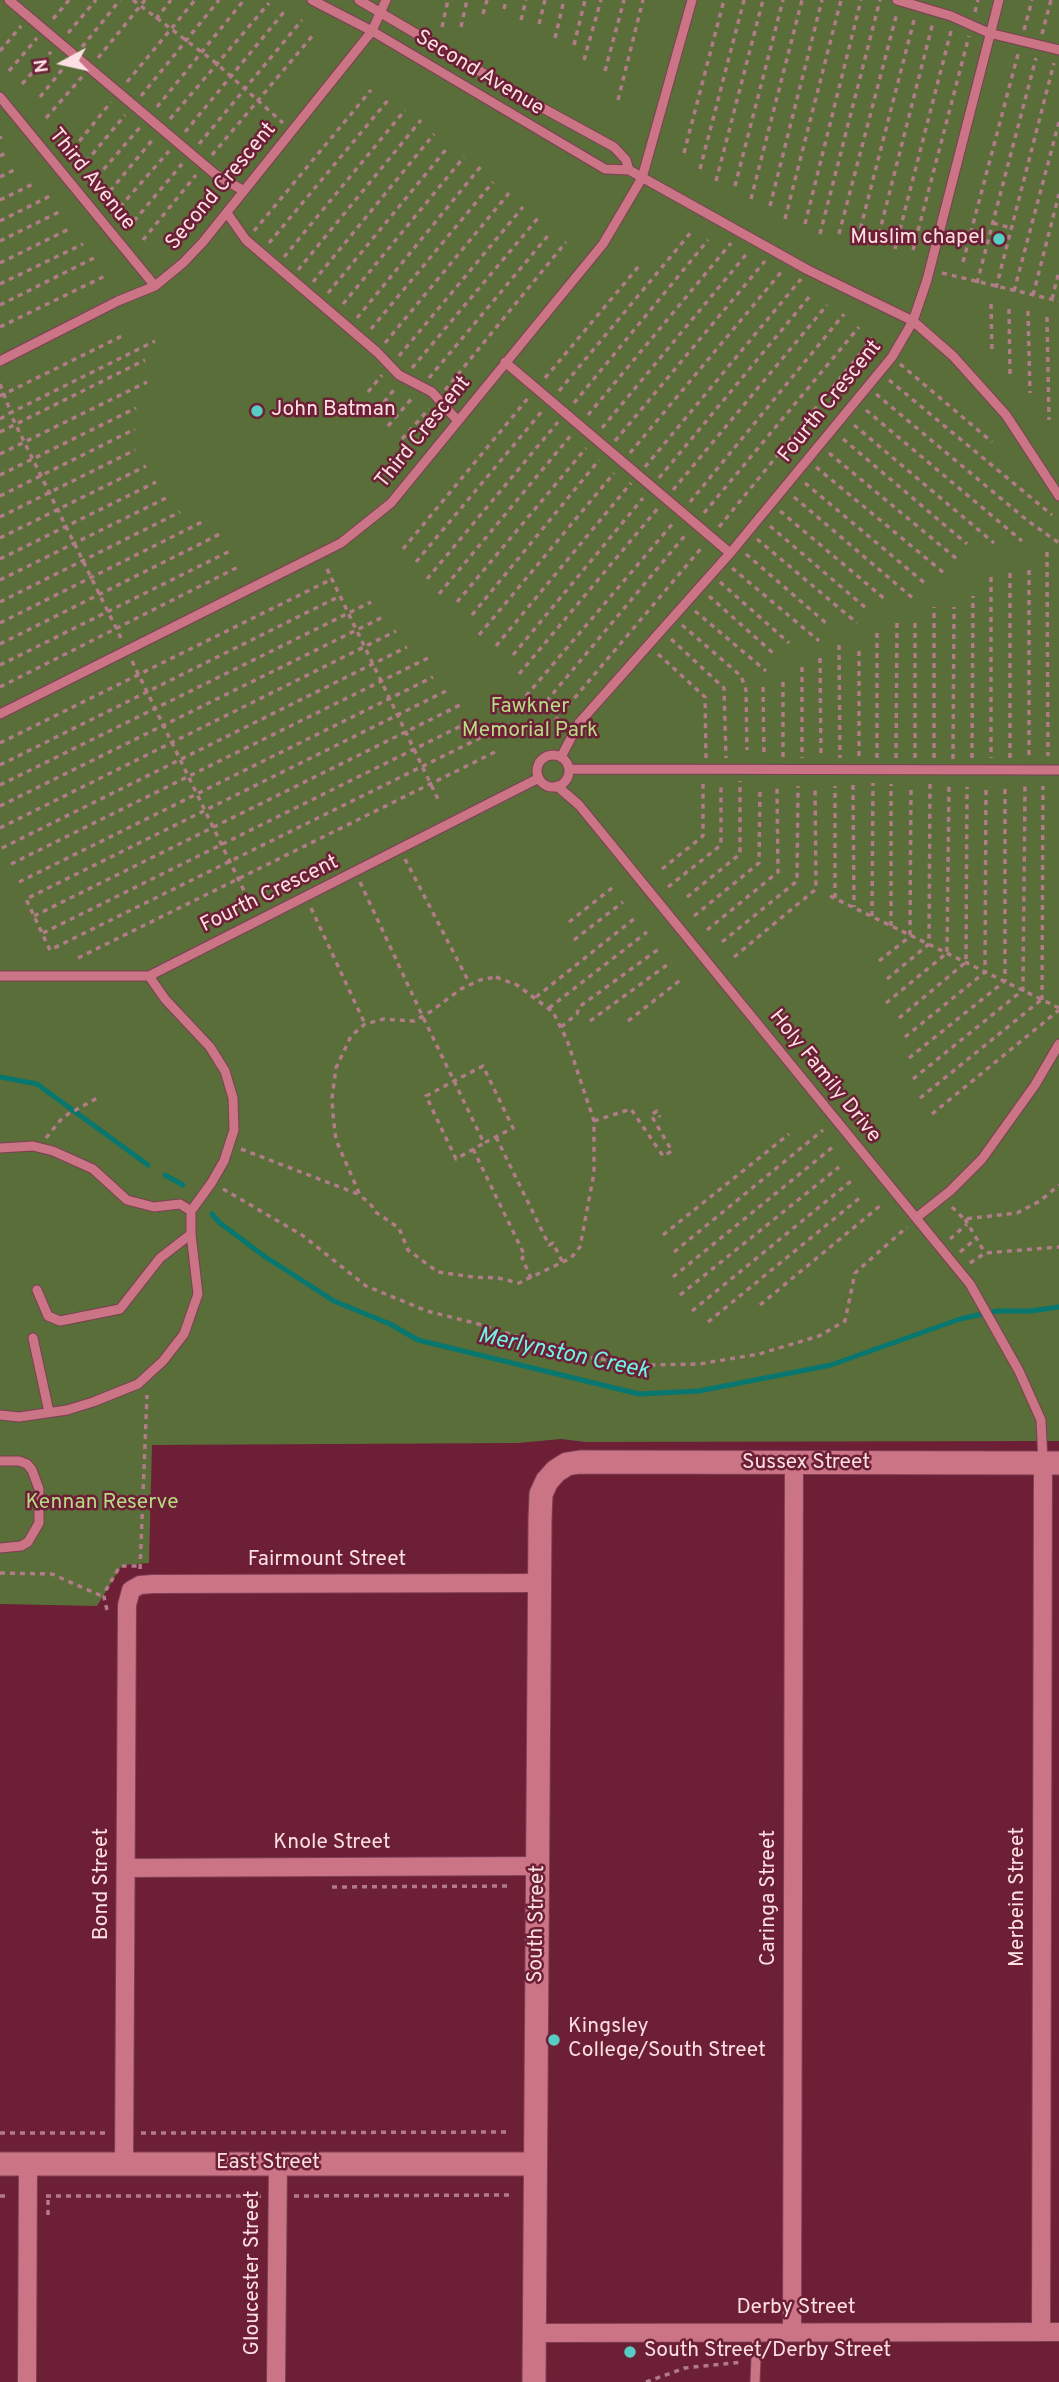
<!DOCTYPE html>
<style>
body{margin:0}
#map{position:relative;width:1059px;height:2382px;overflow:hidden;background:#6c1f35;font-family:Overpass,sans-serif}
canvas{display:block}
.north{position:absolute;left:28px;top:28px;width:70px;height:70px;-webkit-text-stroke:5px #6c1f35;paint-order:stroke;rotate:262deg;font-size:19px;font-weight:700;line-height:28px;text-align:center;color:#fcdfe3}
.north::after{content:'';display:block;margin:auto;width:24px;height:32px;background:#fcdfe3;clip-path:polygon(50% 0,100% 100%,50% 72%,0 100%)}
</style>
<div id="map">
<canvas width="1059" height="2382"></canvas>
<div class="north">N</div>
</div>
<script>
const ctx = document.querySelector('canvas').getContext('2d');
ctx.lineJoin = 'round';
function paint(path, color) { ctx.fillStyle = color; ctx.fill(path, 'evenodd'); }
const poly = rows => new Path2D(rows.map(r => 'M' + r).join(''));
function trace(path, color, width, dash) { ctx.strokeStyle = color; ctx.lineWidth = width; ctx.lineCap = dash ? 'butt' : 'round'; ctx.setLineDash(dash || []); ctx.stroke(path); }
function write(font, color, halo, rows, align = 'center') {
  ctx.font = font + ' Overpass,sans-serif'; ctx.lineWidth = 5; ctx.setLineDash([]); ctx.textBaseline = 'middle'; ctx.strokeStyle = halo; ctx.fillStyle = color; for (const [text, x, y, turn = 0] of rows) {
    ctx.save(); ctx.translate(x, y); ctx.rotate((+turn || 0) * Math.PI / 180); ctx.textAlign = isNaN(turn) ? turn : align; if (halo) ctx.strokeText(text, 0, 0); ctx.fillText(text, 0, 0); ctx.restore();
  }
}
paint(poly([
 [0,0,1059,0,1059,1441,586,1442,561,1439,518,1443,152,1445,149,1563,122,1565,97,1606,0,1604]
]), '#596e39');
trace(poly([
 [0,1077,37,1084,148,1165],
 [165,1175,183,1185],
 [212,1214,220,1223,264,1256,334,1301,390,1324,418,1340,639,1394,699,1391,831,1365,960,1319,997,1311,1031,1311,1059,1307]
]), '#07776f', 5);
const service = poly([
 [9,0,215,174,244,191],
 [312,0,372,31,605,169,629,170,808,270,913,321,953,356,1006,415,1059,496],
 [359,0,539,106,614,147,626,160,629,170],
 [897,0,951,16,989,33,1059,50],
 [0,97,155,286],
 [227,213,246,240,377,352,399,375,432,392,457,420],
 [0,361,118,301,155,286,183,263,203,242,372,31,386,0],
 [505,362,730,553],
 [0,714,341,543,391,503,603,244,642,178,692,0],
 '537 771a16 16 0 1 1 32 0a16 16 0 1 1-32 0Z',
 [561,757,579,723,732,551,892,357,913,321,927,280,999,0],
 [569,769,1059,770],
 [557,786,579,805,916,1218,950,1191,982,1159,1035,1085,1059,1044],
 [0,976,149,976,539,778],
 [0,1148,33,1146,53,1151,93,1169,127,1200,154,1207,180,1204,191,1211,212,1182,224,1161,234,1130,233,1098,225,1071,210,1047,165,999,149,976],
 [916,1218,970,1284,1019,1371,1041,1420,1043,1462],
 [37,1290,48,1316,60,1321,120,1309,160,1258,191,1234],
 [33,1338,49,1412],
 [0,1415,19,1417,67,1410,93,1402,138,1384,163,1361,184,1334,198,1294,191,1234,191,1211],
 [0,1461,19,1461,27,1464,32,1470,39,1489,39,1523,28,1542,21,1546,0,1548],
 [755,2382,757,2333]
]);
const minor = poly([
 [126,1868,538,1866],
 [124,2164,127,1605,131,1590,140,1585,153,1584,539,1583],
 [792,2332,794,1464],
 [1041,2332,1043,1463],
 [534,2333,1059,2332],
 [27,2382,28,2164],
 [276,2382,278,2164]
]);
const tertiary = poly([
 [0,2164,535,2164],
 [534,2382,540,1519,541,1494,547,1481,556,1471,567,1464,580,1462,1059,1463]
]);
trace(service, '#7e3e54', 11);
trace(minor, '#7e3e54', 20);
trace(tertiary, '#7e3e54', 25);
trace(poly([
 [133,0,216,63,283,123],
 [504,9,506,0],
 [975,12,978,0],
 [483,14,487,0],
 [53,19,69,0],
 [156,19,171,0],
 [521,20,526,0],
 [539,24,545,0],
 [442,27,448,0],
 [461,27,467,0],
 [1024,30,1032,0],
 [68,33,96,0],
 [1042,34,1051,0],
 [555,38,564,0],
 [574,45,585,0],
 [82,47,120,0],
 [0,51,21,26],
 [98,58,145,0],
 [584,60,601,0],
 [9,71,37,38],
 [605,71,624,0],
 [127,82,195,0],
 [22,84,51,52],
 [141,96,219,0],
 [40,97,65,66],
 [618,100,643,0],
 [157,107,244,0],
 [46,118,82,77],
 [170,119,269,3],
 [185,132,284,12],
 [0,138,2,137],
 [199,144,302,20],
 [73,149,111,102],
 [684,153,724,0],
 [212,155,314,34],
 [0,156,8,152],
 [86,162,125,115],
 [700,169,744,0],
 [0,177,18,168],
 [97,177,141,126],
 [716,181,763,0],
 [735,186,783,0],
 [110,191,154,138],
 [751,199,802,0],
 [0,200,33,184],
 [770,206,822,0],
 [120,207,169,151],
 [785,219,841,0],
 [0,221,50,196],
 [134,221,182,164],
 [993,223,1011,228],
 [805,224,861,0],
 [254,231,371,90],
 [820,234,880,0],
 [839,234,897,13],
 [879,234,933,22],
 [858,238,914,20],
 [143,240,196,175],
 [0,241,59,212],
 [269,243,389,99],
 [895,249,951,31],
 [913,250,969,36],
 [284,257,405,110],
 [963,262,1018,54],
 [0,263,69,229],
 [298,270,421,120],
 [942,273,1059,301],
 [313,282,434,134],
 [977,283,1036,58],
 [0,284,83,244],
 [996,288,1054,63],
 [1014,291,1059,122],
 [328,293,448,147],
 [1033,295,1059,194],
 [1052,299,1059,271],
 [343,304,464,157],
 [991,304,992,352],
 [0,305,94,258],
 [1009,309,1010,374],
 [1028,311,1030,393],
 [1047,317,1049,420],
 [357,318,482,165],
 [0,327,105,276],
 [371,329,493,182],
 [385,343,509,193],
 [399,356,523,207],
 [900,364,992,442],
 [412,368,538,218],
 [429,378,551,232],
 [545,378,639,266],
 [889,380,1052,515],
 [0,384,11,413],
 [445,390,566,242],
 [559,391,692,231],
 [368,392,382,375],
 [876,394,1028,521,1059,543],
 [0,396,122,336],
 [574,403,708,240],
 [378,410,396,387],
 [866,410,1022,541],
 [588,415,731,243],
 [0,419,10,413],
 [854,425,994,543],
 [388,426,413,397],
 [602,428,749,251],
 [0,432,145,360],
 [402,439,429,409],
 [843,439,967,544],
 [615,441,765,261],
 [630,453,782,271],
 [829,453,957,559],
 [0,454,147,382],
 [645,467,801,279],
 [816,467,944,573],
 [0,475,136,408],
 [659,478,810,296],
 [805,483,927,585],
 [673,490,827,305],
 [0,496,135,429],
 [794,497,915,600],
 [690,502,844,314],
 [780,511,886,600],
 [704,513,859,327],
 [0,517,135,450],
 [770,526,867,609],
 [719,527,873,338],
 [0,538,146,466],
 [757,539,857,623],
 [403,549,529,397],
 [1047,552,1048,756],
 [746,554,826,623],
 [0,559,156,482],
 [416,562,543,410],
 [732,568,819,641],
 [327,569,438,799],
 [1029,570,1029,757],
 [991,577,991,758],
 [427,579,558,422],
 [0,580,166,498],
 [720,582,789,643],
 [439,594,572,434],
 [709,596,773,653],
 [0,602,180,512],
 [457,602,586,448],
 [695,611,766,671],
 [472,615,599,460],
 [0,623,206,520],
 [682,625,741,676,746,690,747,750],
 [877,633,877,758],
 [479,635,614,473],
 [121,638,10,413,155,341],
 [671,639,724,688,726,758],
 [0,644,222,533],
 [839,645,840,758],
 [496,646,631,483],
 [658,654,705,697,706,758],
 [513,655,643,498],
 [820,658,821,757],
 [132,661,253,909],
 [0,665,230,551],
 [802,667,802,758],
 [519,674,659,507],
 [783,682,783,757],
 [0,687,238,567],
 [763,687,764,757],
 [446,691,26,899,50,950,486,735],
 [526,696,674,522],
 [540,709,687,533],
 [555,721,703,546],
 [0,743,332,579],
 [859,756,859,646],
 [896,758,897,623],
 [915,758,915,620],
 [934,758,934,607],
 [972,758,973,596],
 [1010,758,1010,569],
 [953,759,954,607],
 [0,765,340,596],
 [0,785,371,602],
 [853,785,854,907],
 [0,806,385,616],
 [0,828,396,631],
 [2,848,407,647],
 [405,859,470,984],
 [11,864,428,658],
 [662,869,703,836,703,784],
 [19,882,433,677],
 [360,882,422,1015,454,1081,484,1143,513,1128,483,1066,454,1081,426,1096,456,1159,484,1143],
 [668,887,721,845,721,786],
 [830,896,1059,1008],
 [687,897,740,854,740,781],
 [835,898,835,786],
 [311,908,365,1024],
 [34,916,460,705],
 [694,916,759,863,760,788],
 [872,916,873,783],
 [569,922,612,888],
 [891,926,891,784],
 [707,930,778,872,777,788],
 [43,933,471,721],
 [910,935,911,785],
 [574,940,623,902],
 [722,942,797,881,798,786],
 [734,957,816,889,815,787],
 [78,958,495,752],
 [879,961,912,935],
 [496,977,517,985,553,1012,567,1040,594,1121,594,1173,580,1247,571,1258,519,1283,498,1278,473,1277,438,1272,408,1250,399,1228,374,1211,372,1206,360,1195,336,1140,333,1115,332,1098,336,1068,351,1036,365,1024,384,1019,414,1021,430,1012,461,989,480,980,496,977],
 [887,979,929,944,930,784],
 [536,997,635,918],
 [1042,1000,1043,786],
 [886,1003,947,953,949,785],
 [549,1008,647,932],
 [899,1018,966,962,967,787],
 [590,1021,671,962],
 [628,1021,683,978],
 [561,1027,577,1014,579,1007,660,948],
 [905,1037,985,972,986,785],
 [909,1058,1005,981,1005,785],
 [913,1079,1023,990,1025,786],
 [920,1098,1041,1000],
 [932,1114,1059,1010],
 [594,1121,631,1109,663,1156,672,1151,651,1115,657,1111,660,1117],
 [496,1137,549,1245,553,1243,563,1263],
 [46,1138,63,1117,99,1097],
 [241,1149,358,1194],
 [473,1149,525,1256,522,1258,531,1278],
 [223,1189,302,1235,366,1286,427,1311,486,1326,575,1356,652,1365,699,1364,759,1354,819,1336,845,1321,855,1273,907,1227],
 [952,1207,964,1219,1017,1213,1040,1201,1059,1185],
 [965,1219,985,1253],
 [663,1235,789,1134],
 [950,1239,967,1224],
 [674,1252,823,1130],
 [960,1252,977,1238],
 [970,1263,985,1253,1059,1247],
 [673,1277,834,1146],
 [680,1295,839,1167],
 [760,1305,881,1205],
 [692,1311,851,1181],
 [708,1322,862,1196],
 [140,1569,147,1395],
 [0,1573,52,1574,104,1597],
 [107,1610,104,1597,106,1590,120,1566,138,1566],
 [332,1887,511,1886],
 [0,2133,109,2133],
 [141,2133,510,2132],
 [0,2196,10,2196],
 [46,2196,262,2196],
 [294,2196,509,2195],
 [48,2215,48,2196],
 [646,2382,685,2368,742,2362]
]), '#b17b88', 3.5, [5, 5]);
trace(service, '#ca7486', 9);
trace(minor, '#ca7486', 18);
trace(tertiary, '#ca7486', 23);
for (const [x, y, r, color] of [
 [999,239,7,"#56cec3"],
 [257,411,7,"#56cec3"],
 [554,2040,7,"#56cec3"],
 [630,2352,7,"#56cec3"]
]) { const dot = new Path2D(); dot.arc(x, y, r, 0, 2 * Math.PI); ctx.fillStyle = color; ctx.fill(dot); trace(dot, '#6c1f35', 2.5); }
write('21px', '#fcdfe3', '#6c1f35', [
 ["Second Avenue",479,74,31],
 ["Third Avenue",91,180,51],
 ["Second Crescent",222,187,-50],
 ["Fourth Crescent",831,402,-51],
 ["Third Crescent",424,433,-51],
 ["Fourth Crescent",270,895,-26],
 ["Holy Family Drive",824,1077,51],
 ["Sussex Street",806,1464],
 ["Fairmount Street",327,1561],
 ["Knole Street",332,1844],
 ["Bond Street",103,1884,-90],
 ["Merbein Street",1019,1897,-90],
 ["Caringa Street",770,1898,-90],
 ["South Street",538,1924,-89],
 ["East Street",268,2164],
 ["Gloucester Street",254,2273,-90],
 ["Derby Street",796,2309]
]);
write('21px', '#fcdfe3', '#6c1f35', [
 ["Muslim chapel",985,239,"right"],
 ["John Batman",271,411],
 ["Kingsley",568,2028],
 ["College/South Street",568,2052],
 ["South Street/Derby Street",644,2352]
], 'left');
write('21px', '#b7da84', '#6c1f35', [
 ["Fawkner",530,708],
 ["Memorial Park",530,732],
 ["Kennan Reserve",102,1504]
]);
write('italic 23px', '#6ff3e6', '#6c1f35', [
 ["Merlynston Creek",563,1355,12]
]);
</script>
